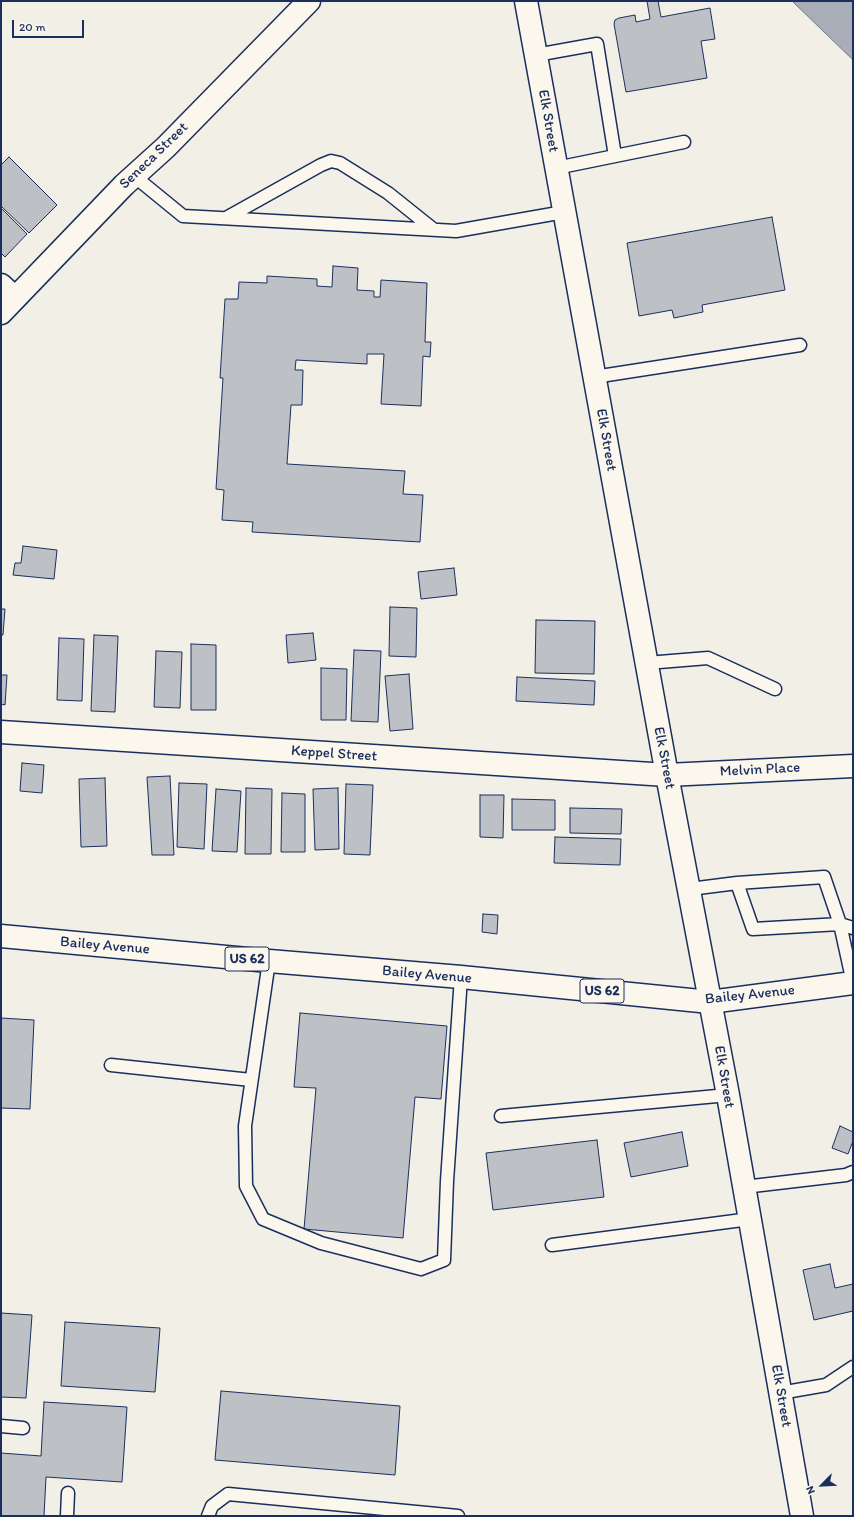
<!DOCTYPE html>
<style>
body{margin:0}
#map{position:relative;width:854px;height:1517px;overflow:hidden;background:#f2efe6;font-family:Itim,sans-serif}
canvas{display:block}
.frame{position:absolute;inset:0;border:2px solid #1b2f5e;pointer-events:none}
.north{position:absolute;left:802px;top:1465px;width:40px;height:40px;-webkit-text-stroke:3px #fbf7ec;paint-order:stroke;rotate:246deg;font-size:11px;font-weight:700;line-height:16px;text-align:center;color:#1b2f5e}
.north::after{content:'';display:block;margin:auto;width:14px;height:18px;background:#1b2f5e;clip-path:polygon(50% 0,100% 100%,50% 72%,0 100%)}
.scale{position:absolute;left:12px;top:20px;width:72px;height:18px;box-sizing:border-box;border:2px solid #1b2f5e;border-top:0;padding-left:5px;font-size:12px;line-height:14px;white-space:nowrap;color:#1b2f5e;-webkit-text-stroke:3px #fbf7ec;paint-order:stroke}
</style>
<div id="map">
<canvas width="854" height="1517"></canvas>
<div class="frame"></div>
<div class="north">N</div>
<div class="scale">20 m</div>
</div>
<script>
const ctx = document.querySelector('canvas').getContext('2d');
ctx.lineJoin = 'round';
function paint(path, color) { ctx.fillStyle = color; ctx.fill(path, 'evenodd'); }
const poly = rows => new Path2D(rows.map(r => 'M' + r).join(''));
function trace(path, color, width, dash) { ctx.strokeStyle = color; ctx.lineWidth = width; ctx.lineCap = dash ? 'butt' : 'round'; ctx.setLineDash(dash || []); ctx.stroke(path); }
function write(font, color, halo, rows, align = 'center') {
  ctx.font = font + ' Itim,sans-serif'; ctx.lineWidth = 3; ctx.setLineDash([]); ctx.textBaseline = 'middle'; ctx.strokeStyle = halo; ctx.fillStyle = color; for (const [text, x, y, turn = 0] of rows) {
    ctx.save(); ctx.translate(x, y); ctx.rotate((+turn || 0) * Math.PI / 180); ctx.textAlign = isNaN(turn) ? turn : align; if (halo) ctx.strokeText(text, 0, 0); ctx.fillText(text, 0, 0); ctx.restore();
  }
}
const water = poly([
 [792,1,853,1,853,60,792,1]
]);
paint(water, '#a9adb7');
trace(water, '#707b93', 1);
const building = poly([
 [647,1,658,1,661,17,710,8,715,39,701,41,707,78,626,92,614,24,615,20,619,18,635,15,636,22,650,19,647,1],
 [9,157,57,205,29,233,1,206,1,165,9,157],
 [1,208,27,234,5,257,1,253,1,208],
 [772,217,785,290,702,305,703,312,674,318,672,310,639,316,627,243,772,217],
 [333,266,358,268,357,290,374,291,374,297,380,297,381,280,427,283,425,342,431,342,430,357,423,356,421,406,381,404,384,354,367,354,367,364,296,360,295,370,303,370,302,405,291,405,287,464,405,471,403,494,423,495,420,542,252,532,253,522,222,520,224,490,216,489,223,378,220,378,225,299,238,299,239,282,267,283,267,276,317,279,317,286,332,287,333,266],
 [23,546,57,550,54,579,13,575,15,563,21,563,23,546],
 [454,568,457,595,421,599,418,572,454,568],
 [390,607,417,608,416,657,389,656,390,607],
 [1,609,5,609,3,635,1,635,1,609],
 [536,620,595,621,594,674,535,673,536,620],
 [313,633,316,660,288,663,286,635,313,633],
 [94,635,118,636,115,712,91,711,94,635],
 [59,638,84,639,82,701,57,700,59,638],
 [191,644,216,645,216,710,191,710,191,644],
 [354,650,381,651,378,722,351,721,354,650],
 [156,651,182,652,180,708,154,707,156,651],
 [321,668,347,669,346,720,321,720,321,668],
 [409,674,413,729,390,731,385,676,409,674],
 [1,675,7,675,5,705,1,704,1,675],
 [517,677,595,681,594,705,516,701,517,677],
 [22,763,44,765,42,793,20,791,22,763],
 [170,776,174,855,152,855,147,777,170,776],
 [105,778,107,846,81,847,79,779,105,778],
 [179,783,207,784,204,849,177,847,179,783],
 [346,784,373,785,370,855,344,854,346,784],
 [246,788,272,789,271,854,245,854,246,788],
 [338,788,339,849,315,850,313,789,338,788],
 [216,789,241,791,237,852,212,851,216,789],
 [282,793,305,794,305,852,281,852,282,793],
 [480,795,504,795,503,838,480,837,480,795],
 [512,799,555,800,555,830,512,830,512,799],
 [570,808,622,809,621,834,570,833,570,808],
 [555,837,621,839,620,865,554,863,555,837],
 [483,914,498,915,497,934,482,932,483,914],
 [300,1013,447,1026,441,1099,415,1097,403,1238,304,1229,316,1088,294,1087,300,1013],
 [1,1018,34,1020,30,1109,1,1108,1,1018],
 [840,1126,853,1132,853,1141,848,1154,832,1148,840,1126],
 [682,1132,688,1166,631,1177,624,1143,682,1132],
 [597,1140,604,1197,493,1210,486,1153,597,1140],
 [830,1264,835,1288,853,1284,853,1311,814,1320,803,1270,830,1264],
 [1,1313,32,1315,26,1398,1,1397,1,1313],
 [65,1322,160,1328,155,1392,61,1386,65,1322],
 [221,1391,400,1406,395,1475,215,1460,221,1391],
 [44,1402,127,1407,122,1482,46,1477,44,1516,1,1516,1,1453,41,1456,44,1402]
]);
paint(building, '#bdc0c4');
trace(building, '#1b2f5e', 1);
const service = poly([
 [536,55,597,44,615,156,556,168],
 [615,156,684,142],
 [134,176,183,216,456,231,564,212],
 [226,218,321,165,331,161,340,163,388,193,433,229],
 [594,377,800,345],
 [647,663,708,658,775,689],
 [737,883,753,929,840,924,853,928],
 [690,889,737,883,824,877,840,924,853,983],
 [269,961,245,1126,246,1186,263,1219,321,1243,421,1269,444,1260,447,1181,461,977],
 [111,1065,251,1080],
 [501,1116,728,1095],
 [744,1187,846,1175,853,1172],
 [552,1245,750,1219],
 [780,1393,826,1385,853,1367],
 [1,1426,23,1428],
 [67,1516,68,1493],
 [208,1516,212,1506,228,1494,458,1516]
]);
const minor = poly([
 [1,285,15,298],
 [1,732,667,775,853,766]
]);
const secondary = poly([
 [526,1,667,775,728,1095,802,1516],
 [1,313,124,185,166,147,309,1]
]);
const primary = poly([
 [1,936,269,961,461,977,710,1002,853,983]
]);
trace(service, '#1b2f5e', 15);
trace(minor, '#1b2f5e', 25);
trace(secondary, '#1b2f5e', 25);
trace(primary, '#1b2f5e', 25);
trace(service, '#fbf7ec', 12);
trace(minor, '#fbf7ec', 22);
trace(secondary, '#fbf7ec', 22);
trace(primary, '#fbf7ec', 22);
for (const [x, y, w] of [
 [247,959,44],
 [602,991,44]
]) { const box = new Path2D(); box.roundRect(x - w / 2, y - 12, w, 24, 3); ctx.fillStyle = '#fbf7ec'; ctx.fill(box); trace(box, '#1b2f5e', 1); }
write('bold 14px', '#1b2f5e', null, [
 ["US 62",247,959],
 ["US 62",602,991]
]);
write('15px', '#1b2f5e', '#fbf7ec', [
 ["Elk Street",548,121,80],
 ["Seneca Street",154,156,-44],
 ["Elk Street",606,440,80],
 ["Keppel Street",334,754,4],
 ["Elk Street",664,758,79],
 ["Melvin Place",760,770,-3],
 ["Bailey Avenue",105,946,5],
 ["Bailey Avenue",427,975,5],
 ["Bailey Avenue",750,995,-6],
 ["Elk Street",724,1077,80],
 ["Elk Street",781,1396,80]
]);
</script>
